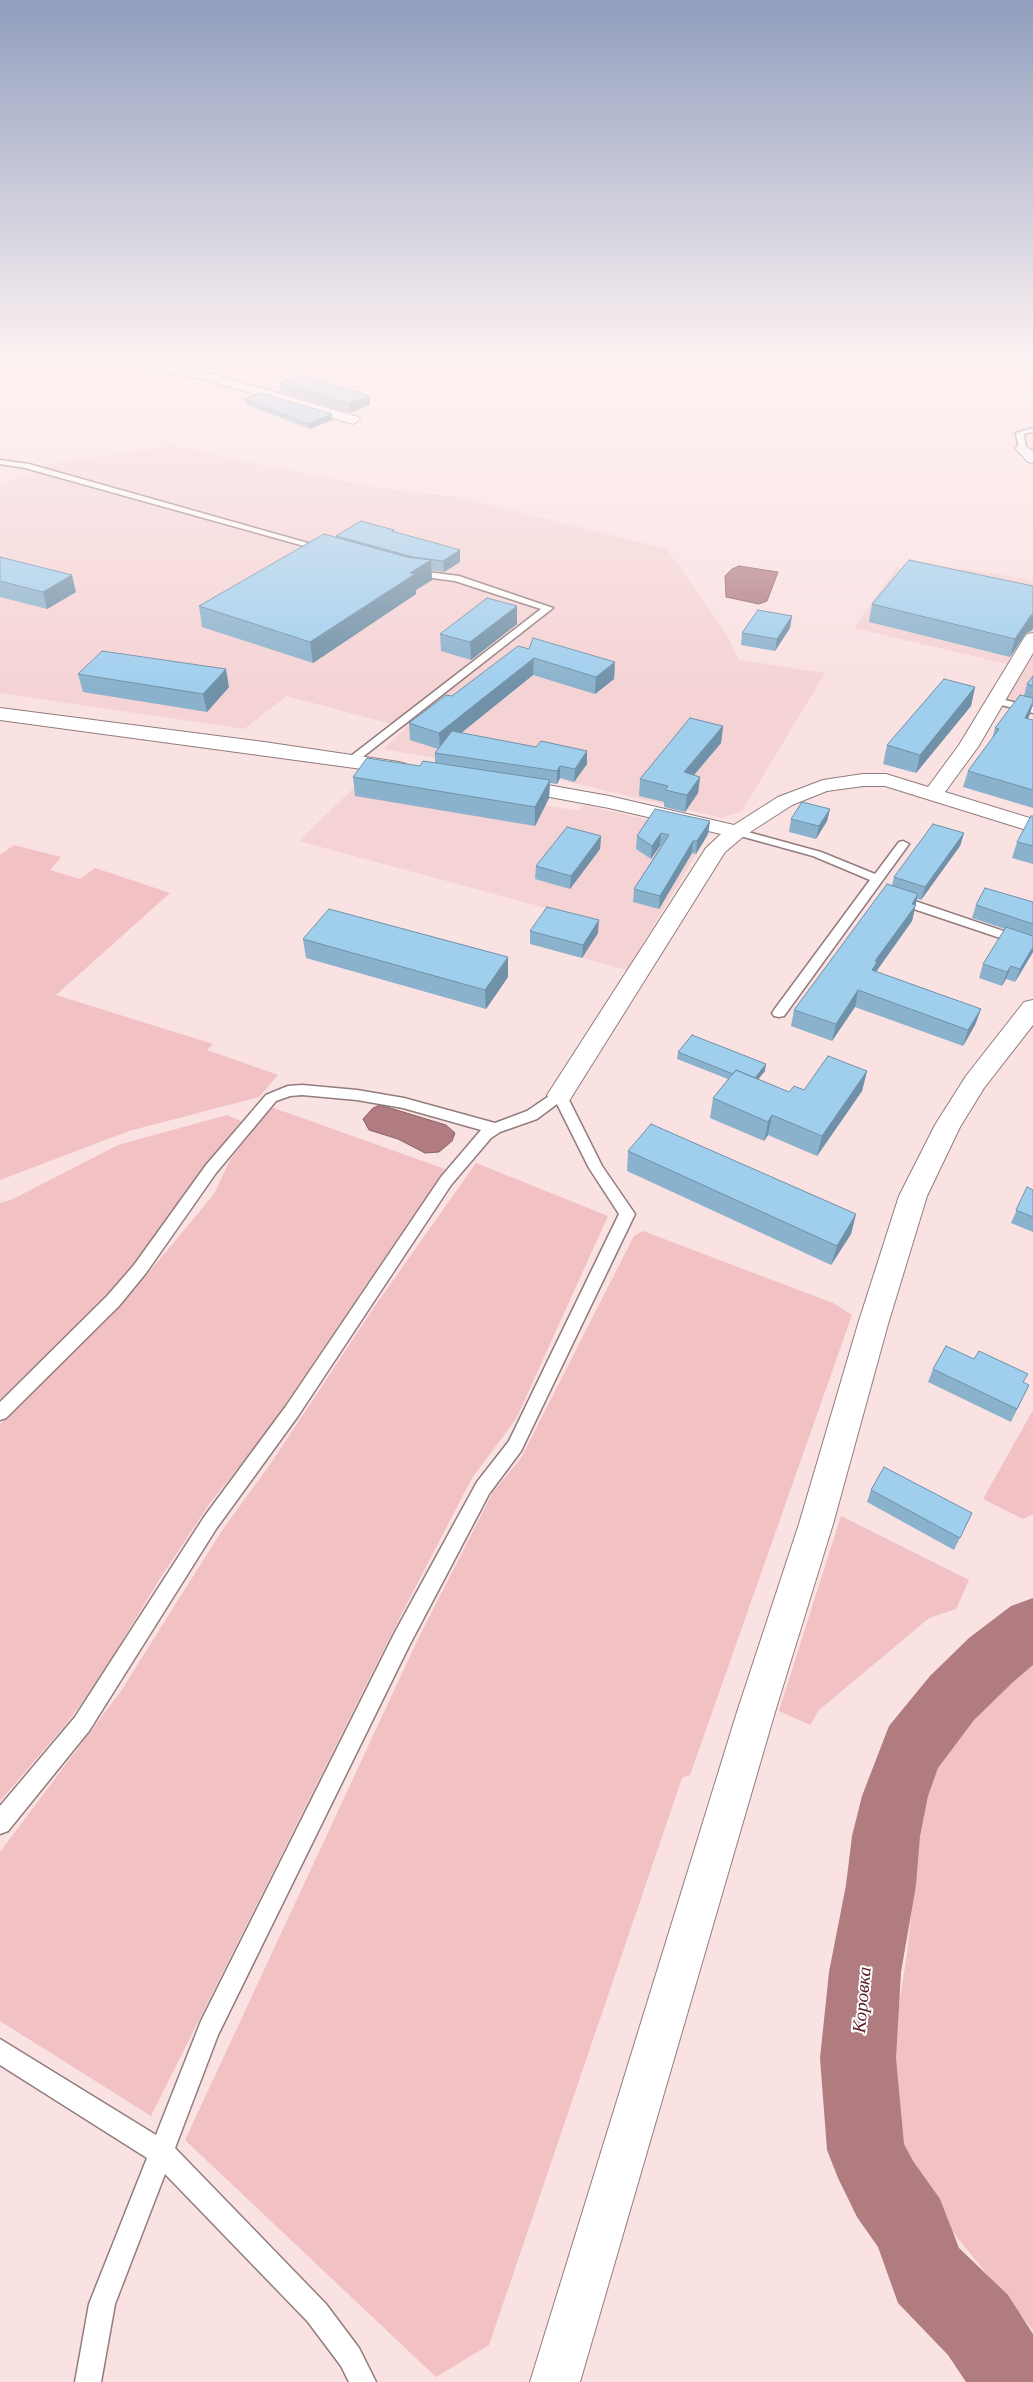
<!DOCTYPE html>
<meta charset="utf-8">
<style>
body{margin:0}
canvas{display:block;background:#fae1e2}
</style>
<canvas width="1033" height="2382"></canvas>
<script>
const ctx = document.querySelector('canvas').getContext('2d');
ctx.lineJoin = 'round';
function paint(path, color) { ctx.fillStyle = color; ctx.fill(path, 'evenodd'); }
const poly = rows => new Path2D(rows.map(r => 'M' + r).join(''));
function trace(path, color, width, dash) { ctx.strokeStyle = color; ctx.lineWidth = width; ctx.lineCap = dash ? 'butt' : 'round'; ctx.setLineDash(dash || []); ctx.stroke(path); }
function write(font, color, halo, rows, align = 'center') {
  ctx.font = font + ' Georgia,serif'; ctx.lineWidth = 4; ctx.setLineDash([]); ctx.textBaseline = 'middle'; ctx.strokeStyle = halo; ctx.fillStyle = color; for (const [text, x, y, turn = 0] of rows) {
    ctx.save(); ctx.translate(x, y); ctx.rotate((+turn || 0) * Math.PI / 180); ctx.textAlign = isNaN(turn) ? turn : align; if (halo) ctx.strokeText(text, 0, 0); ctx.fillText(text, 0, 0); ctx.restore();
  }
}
paint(poly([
 [518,355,631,355,630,376,521,362],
 [173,446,366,486,464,498,667,549,727,635,739,660,825,673,742,811,722,818,557,779,383,749,406,728,287,696,244,729,0,693,0,486,52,463],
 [897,567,950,579,959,568,1033,580,1033,713,990,702,1011,665,854,628],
 [366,776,579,811,582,805,709,833,627,970,530,944,553,910,299,841]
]), '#f5d3d5');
paint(poly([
 [14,845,61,857,50,870,80,879,95,868,170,893,56,995,213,1044,207,1050,278,1075,259,1097,129,1131,0,1180,0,855],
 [271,1107,445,1169,265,1434,210,1503,159,1580,96,1684,67,1723,0,1801,0,1424,121,1305,176,1240,214,1194,230,1160],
 [227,1115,241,1121,154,1237,106,1298,0,1405,0,1203,13,1199,118,1145],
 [476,1163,608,1216,516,1419,472,1478,401,1615,151,2116,0,2021,0,1852,121,1691,221,1532,271,1463,375,1306],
 [643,1231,833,1303,852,1315,690,1775,682,1778,489,2345,436,2377,185,2140,418,1639,493,1492,521,1458,634,1236],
 [1033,1410,1033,1514,1023,1519,983,1499],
 [841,1516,969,1580,956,1609,929,1618,819,1710,810,1725,779,1711],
 [1033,1649,1033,2330,909,2179,893,2148,886,2112,887,2081,907,1954,922,1804,933,1767,951,1723,995,1674]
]), '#f1c1c4');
const water = poly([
 [739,566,778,572,767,601,759,604,726,597,725,576,732,569,739,566],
 [380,1105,446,1125,455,1133,452,1141,439,1152,425,1153,398,1139,369,1130,363,1119,373,1108,380,1105]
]);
paint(water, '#b07c80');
trace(water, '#8a6366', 1);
paint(poly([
 [1033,1598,1033,1665,1013,1682,974,1720,938,1768,928,1796,920,1836,916,1885,901,1972,896,2058,904,2144,913,2161,940,2199,959,2248,1008,2295,1033,2334,1033,2382,966,2382,948,2355,898,2303,878,2247,857,2217,838,2178,827,2150,820,2058,829,1972,846,1885,852,1836,862,1796,889,1726,930,1676,969,1638,1011,1606,1033,1598]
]), '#b07c80');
const service = poly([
 [537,355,544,357,593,355,542,361,537,355],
 [1033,428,1033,432,1024,434,1026,448,1019,450,1016,433,1033,428],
 [0,460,29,464,329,549,322,551,25,468,0,464,0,460],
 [412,570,459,576,553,608,355,763,347,763,347,759,541,609,455,581,409,575,408,573,412,570],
 [997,698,1033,707,1033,713,993,703,992,701,997,698],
 [737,829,821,852,875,874,899,842,903,841,909,844,784,1016,779,1017,774,1016,772,1013,774,1010,870,880,813,856,733,834,733,830,737,829],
 [897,895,1033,941,1033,949,893,902,891,899,897,895],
 [302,1085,357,1090,404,1098,495,1123,527,1111,555,1092,565,1092,602,1166,635,1214,521,1451,489,1494,409,1646,218,2035,175,2148,326,2304,359,2348,376,2382,349,2382,341,2366,308,2322,165,2174,115,2304,101,2382,75,2382,89,2304,147,2158,0,2065,0,2039,156,2135,201,2021,395,1632,477,1482,509,1441,619,1214,589,1168,557,1104,537,1119,500,1132,491,1138,451,1185,298,1416,216,1529,89,1731,8,1831,0,1834,0,1806,75,1717,204,1517,286,1406,441,1177,481,1130,403,1108,357,1100,302,1095,290,1096,276,1101,216,1173,146,1273,119,1306,6,1418,0,1420,0,1402,107,1296,134,1265,206,1165,266,1095,288,1086,302,1085]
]);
const minor = poly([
 [94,355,117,355,217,375,358,417,360,420,353,424,214,382,100,359,94,355],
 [1022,444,1033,451,1033,463,1028,462,1015,448,1022,444],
 [1033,633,1033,653,978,747,945,792,1033,819,1033,832,885,786,863,786,827,791,792,805,744,836,725,852,569,1101,560,1104,551,1101,547,1095,551,1089,706,848,721,834,609,808,507,789,504,785,507,781,514,779,609,796,734,825,778,797,823,780,863,774,886,774,928,787,959,745,1024,638,1027,634,1033,633],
 [0,708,264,742,399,762,406,764,409,768,406,772,399,774,0,720,0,708],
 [1033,1000,1033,1025,984,1088,960,1127,927,1196,888,1324,833,1524,775,1712,580,2382,530,2382,737,1712,799,1524,858,1324,899,1196,935,1125,966,1076,1024,1002,1033,1000]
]);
trace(service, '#927c7d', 3);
trace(minor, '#927c7d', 2);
paint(service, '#fff');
paint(minor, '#fff');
paint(poly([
 [280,383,369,396,370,405,350,413,281,392],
 [245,399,332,420,309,429,246,404],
 [394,532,460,550,460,562,444,572,431,570,432,580,416,590,416,594,313,663,202,627,199,606,336,538,336,536],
 [0,557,76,592,47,609,0,597],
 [1033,586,1033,629,1031,631,1026,633,1010,657,869,622,872,604],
 [792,616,790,628,775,651,741,645,742,633],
 [517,624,471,660,441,651,440,634],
 [529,649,615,662,614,679,595,694,533,675,461,733,587,764,574,782,560,778,557,784,550,783,549,798,535,826,355,796,353,777,435,763,435,753,438,749,410,740,409,723],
 [78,674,229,687,207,712,83,692],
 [1033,676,1033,705,1028,719,1033,720,1033,808,963,787,968,771,992,739,995,728,1024,696,1027,684],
 [975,687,971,706,916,773,883,764,887,745],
 [723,726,721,743,694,775,700,777,698,793,685,812,664,807,664,802,639,796,640,779],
 [830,809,827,821,816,839,789,832,791,819],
 [1033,816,1033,864,1012,858,1017,842],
 [710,821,708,834,696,854,692,853,659,909,633,902,634,889,661,846,660,846,651,859,636,849,637,836],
 [964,833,960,846,921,900,917,899,912,921,876,972,981,1009,975,1025,963,1046,855,1007,832,1041,791,1026,794,1010,892,885,894,877],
 [601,836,600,849,570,889,535,879,536,866],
 [1033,902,1033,952,1015,982,1006,979,1002,986,979,978,983,964,1005,929,972,918,976,905],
 [530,931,598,933,582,958,530,944],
 [303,939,508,977,486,1009,306,958],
 [678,1052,765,1071,758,1079,789,1092,804,1090,867,1071,862,1091,817,1156,768,1135,764,1141,710,1118,713,1098,728,1079,677,1059],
 [628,1151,856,1214,851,1234,831,1265,627,1171],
 [1027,1187,1033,1190,1033,1232,1011,1223],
 [974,1359,1029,1385,1011,1422,928,1382,933,1369],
 [871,1490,972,1513,954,1550,867,1502]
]), '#8ab2cd');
paint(poly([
 [369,396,370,405,350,413,349,403],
 [332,414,332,420,309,429,308,424],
 [460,550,460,562,444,572,443,561],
 [431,560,432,580,416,590,416,594,313,663,310,642,410,573],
 [72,575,76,592,47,609,43,592],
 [517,606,517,624,471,660,470,642],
 [1031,615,1033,615,1033,629,1031,631,1026,633,1010,657,1015,639],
 [792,616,790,628,775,651,777,639],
 [534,658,533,675,440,750,439,733],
 [615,662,614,679,595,694,596,677],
 [226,669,229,687,207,712,203,694],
 [975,687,971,706,916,773,920,755],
 [1033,702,1030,714,1021,734,1025,718],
 [723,726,721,743,682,789,684,772],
 [587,751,587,764,574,782,575,769],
 [560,766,560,778,557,784,557,771],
 [700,777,698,793,685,812,687,795],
 [550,780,549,798,535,826,535,807],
 [830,809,827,821,816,839,819,826],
 [710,821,708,834,696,854,697,841],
 [661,833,660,846,651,859,652,846],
 [964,833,960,846,921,900,925,887],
 [601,836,600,849,570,889,571,876],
 [693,841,692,853,659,909,660,896],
 [918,894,912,921,875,973,872,970,875,961,912,904],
 [599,920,598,933,582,958,583,945],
 [1033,947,1033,952,1015,982,1020,969],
 [508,957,508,977,486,1009,485,990],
 [1011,966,1006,979,1002,986,1007,972],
 [858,990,855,1007,832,1041,836,1024],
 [981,1009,975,1025,963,1046,968,1030],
 [766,1064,765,1071,751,1088,752,1081],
 [867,1071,862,1091,817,1156,822,1136],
 [772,1115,768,1135,764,1141,768,1122],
 [856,1214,851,1234,831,1265,837,1246]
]), '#7091a7');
const building = poly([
 [302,375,369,396,349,403,280,383,302,375],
 [262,393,332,414,308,424,245,399,262,393],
 [361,521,394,530,392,531,460,550,443,561,413,557,336,536,361,521],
 [324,534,407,557,431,560,410,573,415,574,310,642,199,606,324,534],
 [0,557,72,575,43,592,0,581,0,557],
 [909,560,1033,586,1033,615,1031,615,1015,639,872,604,909,560],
 [487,598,517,606,470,642,440,634,487,598],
 [758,610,792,616,777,639,742,633,758,610],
 [533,638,615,662,596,677,534,658,439,733,409,723,446,695,452,696,518,646,529,649,533,638],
 [102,651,226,669,203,694,78,674,102,651],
 [1033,676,1033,686,1027,684,1033,676],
 [944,679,975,687,920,755,887,745,944,679],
 [1020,695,1033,698,1033,702,1025,718,1033,720,1033,790,968,771,999,729,995,728,1020,695],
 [690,718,723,726,684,772,700,777,687,795,665,790,668,786,640,779,690,718],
 [452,731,536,747,541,741,587,751,575,769,560,766,557,771,435,753,452,731],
 [367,758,420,766,423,761,550,780,535,807,353,777,367,758],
 [802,802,830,809,819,826,791,819,802,802],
 [655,809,710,821,697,841,693,841,660,896,634,889,669,835,661,833,652,846,637,836,655,809],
 [1031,816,1033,816,1033,846,1017,842,1031,816],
 [933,824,964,833,925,887,894,877,933,824],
 [567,827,601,836,571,876,536,866,567,827],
 [887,884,918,894,912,904,916,905,875,961,877,962,872,970,981,1009,968,1030,858,990,836,1024,794,1010,887,884],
 [985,888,1033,902,1033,924,976,905,985,888],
 [547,907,599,920,583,945,530,931,547,907],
 [329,909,508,957,485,990,303,939,329,909],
 [1006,927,1033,936,1033,947,1020,969,1011,966,1007,972,983,964,1006,927],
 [692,1035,766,1064,755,1078,736,1070,733,1074,678,1052,692,1035],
 [828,1056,867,1071,822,1136,772,1115,768,1122,713,1098,736,1070,789,1092,794,1086,804,1090,828,1056],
 [651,1124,856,1214,837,1246,628,1151,651,1124],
 [1027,1187,1033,1190,1033,1217,1016,1210,1027,1187],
 [946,1346,974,1359,979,1351,1028,1374,1023,1382,1029,1385,1017,1409,933,1369,946,1346],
 [884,1467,972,1513,960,1538,871,1490,884,1467]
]);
paint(building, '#a0cfee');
trace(building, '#7091a7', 1);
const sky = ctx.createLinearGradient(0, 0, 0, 688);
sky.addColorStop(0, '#919ebe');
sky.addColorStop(0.52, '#fdf2f2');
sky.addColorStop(1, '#fdf2f200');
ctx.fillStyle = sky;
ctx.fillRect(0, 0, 1033, 688);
write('italic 19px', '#5d1c27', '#fff', [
 ["Коровка",863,2000,-85]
]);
</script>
